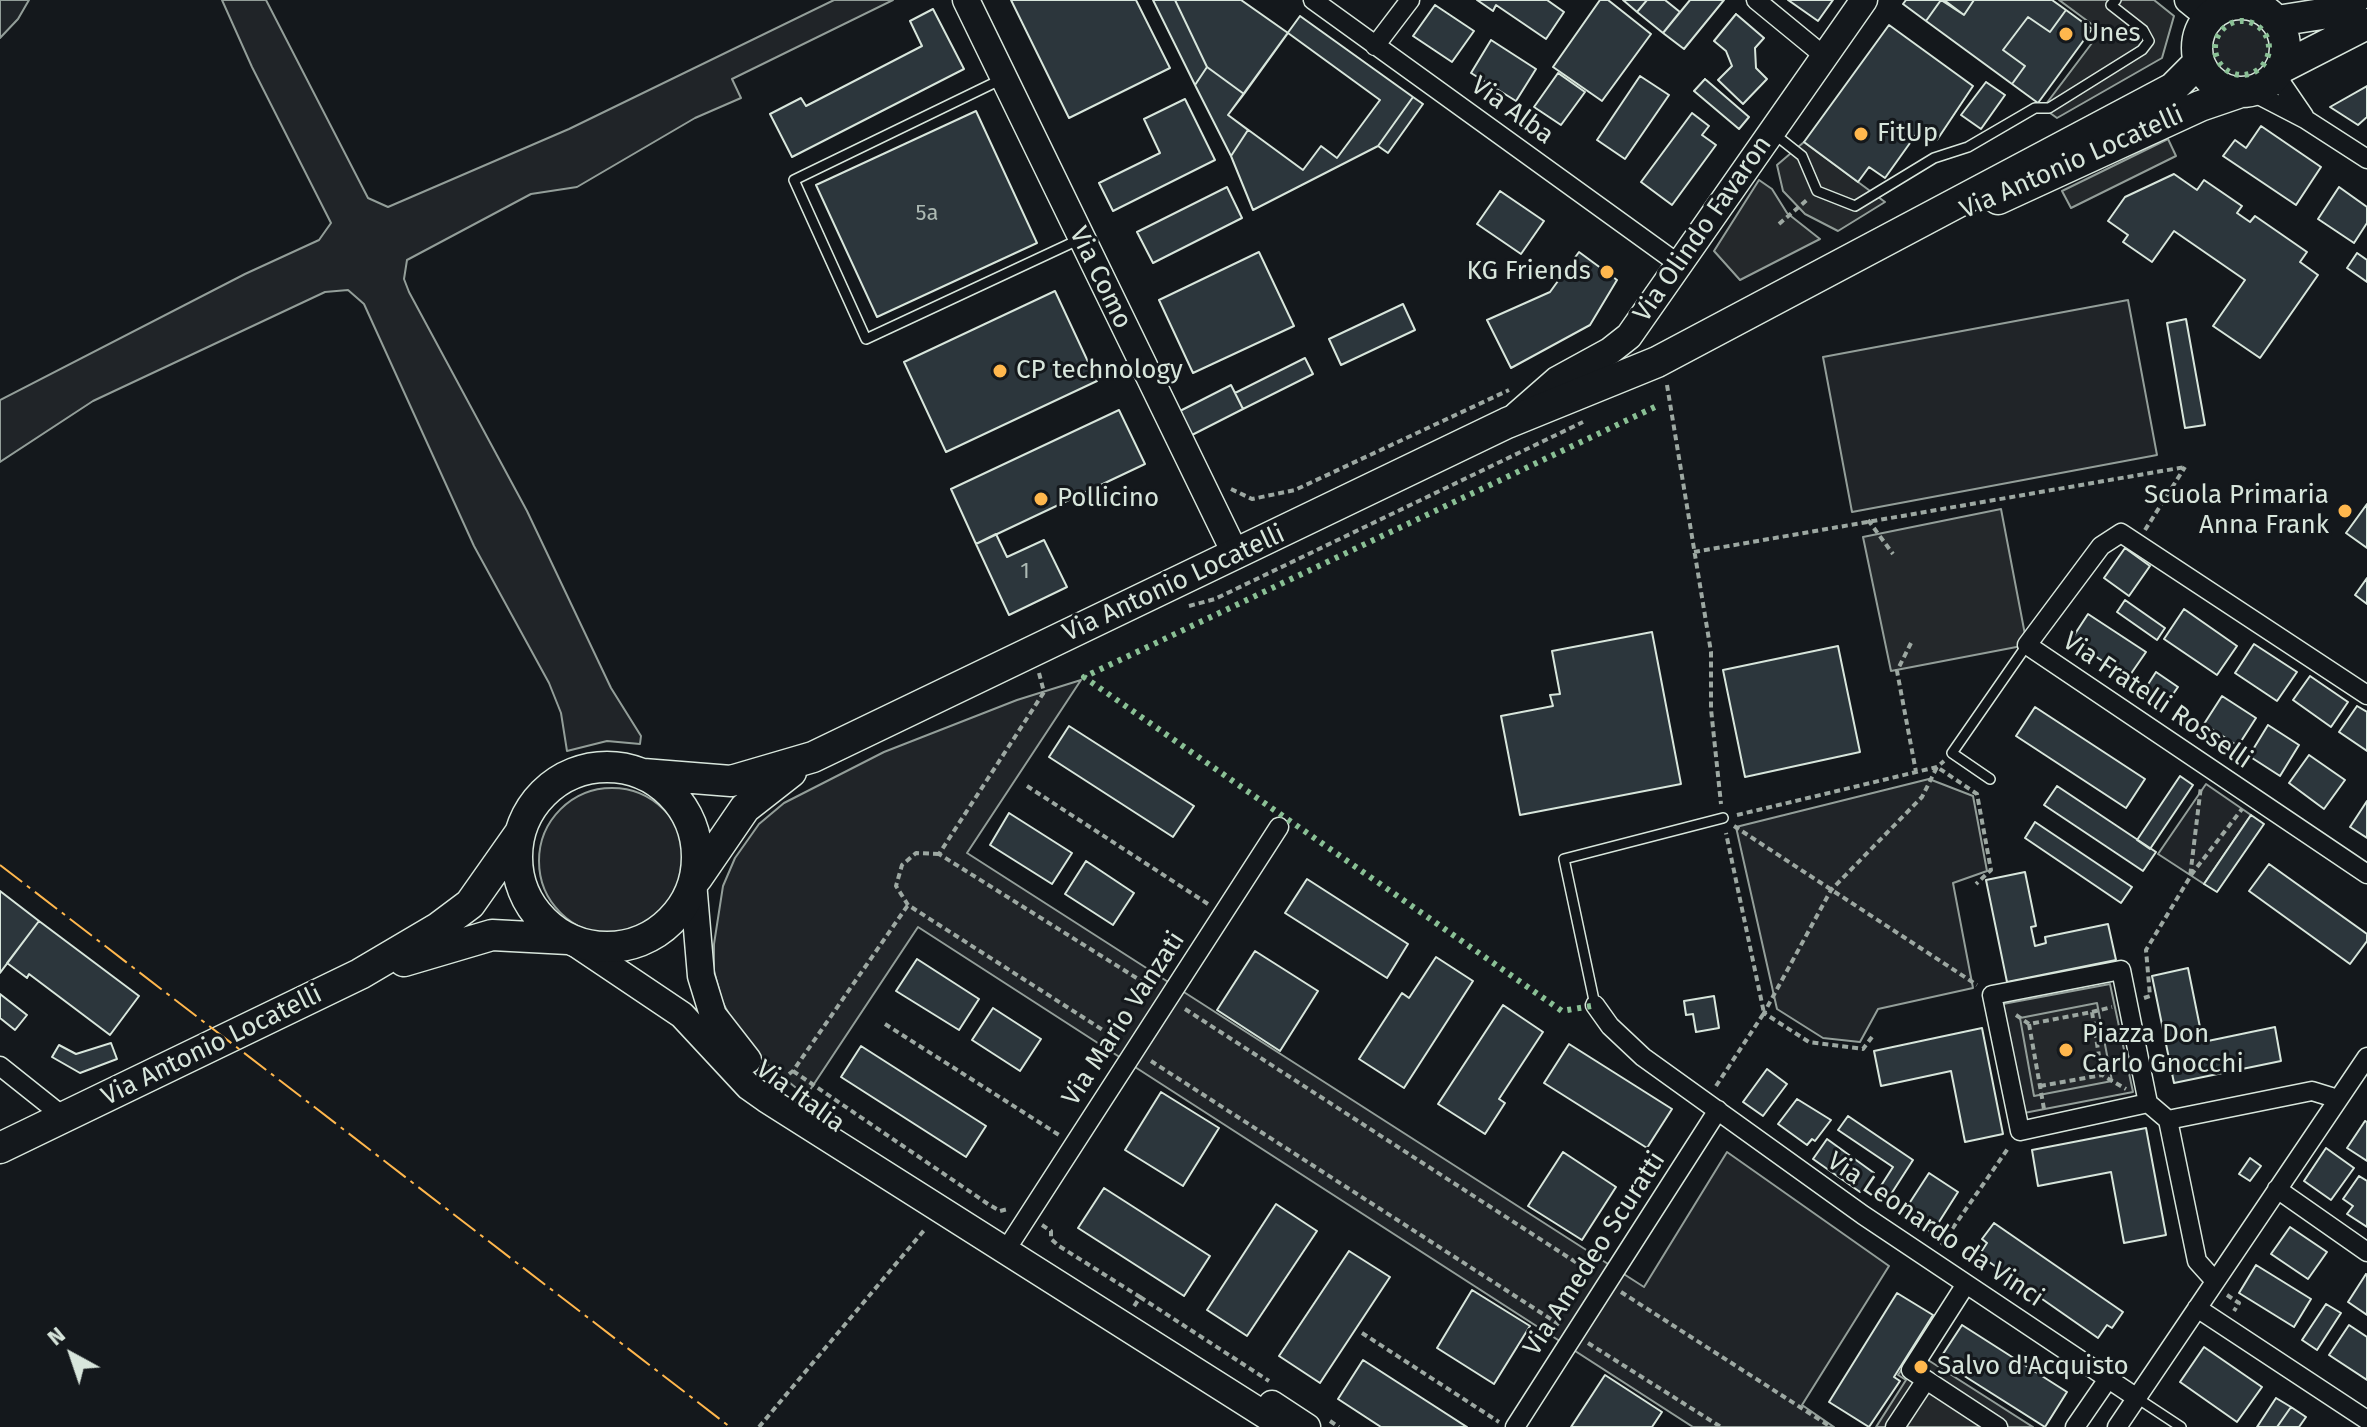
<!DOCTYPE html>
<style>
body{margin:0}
#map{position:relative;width:2367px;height:1427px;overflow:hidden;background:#14181c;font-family:"Fira Sans",sans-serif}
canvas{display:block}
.north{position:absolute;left:32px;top:1315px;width:80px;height:80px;-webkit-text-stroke:6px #14181c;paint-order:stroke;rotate:320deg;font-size:22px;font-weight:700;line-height:32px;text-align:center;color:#d8e6dc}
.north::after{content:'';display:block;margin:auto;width:28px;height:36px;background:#d8e6dc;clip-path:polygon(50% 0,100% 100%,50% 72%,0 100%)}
</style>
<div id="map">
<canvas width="2367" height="1427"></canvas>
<div class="north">N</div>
</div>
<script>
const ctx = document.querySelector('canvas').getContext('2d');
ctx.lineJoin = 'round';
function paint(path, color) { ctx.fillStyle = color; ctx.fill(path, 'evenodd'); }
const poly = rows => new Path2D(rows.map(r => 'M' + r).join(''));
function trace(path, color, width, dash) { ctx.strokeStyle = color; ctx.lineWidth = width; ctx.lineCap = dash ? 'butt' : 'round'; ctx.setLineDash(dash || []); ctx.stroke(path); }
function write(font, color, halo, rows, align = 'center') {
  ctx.font = font + ' "Fira Sans",sans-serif'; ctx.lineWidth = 6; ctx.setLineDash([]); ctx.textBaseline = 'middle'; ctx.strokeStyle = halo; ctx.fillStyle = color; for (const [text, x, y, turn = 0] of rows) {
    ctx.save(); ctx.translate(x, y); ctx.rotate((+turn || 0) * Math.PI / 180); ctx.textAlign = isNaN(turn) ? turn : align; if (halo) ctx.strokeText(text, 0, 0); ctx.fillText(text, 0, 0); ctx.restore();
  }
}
const green = poly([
 [0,0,29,0,18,19,0,38,0,0],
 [222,0,266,0,368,198,388,207,569,129,834,0,893,0,732,79,741,98,695,118,577,187,531,194,407,260,404,279,409,292,527,511,611,688,641,736,640,744,607,741,567,751,561,713,549,683,474,546,364,304,348,290,325,292,93,401,0,462,0,400,245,274,319,240,331,223,252,67,222,0],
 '2208 47a34 34 0 1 1 68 0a34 34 0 1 1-68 0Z',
 [2128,300,2157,455,1852,512,1823,357,2128,300],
 [1081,680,967,853,1644,1287,1727,1152,1889,1266,1802,1405,1834,1427,1693,1427,918,927,806,1096,746,1047,722,1001,714,971,714,944,723,886,735,858,759,824,784,803,884,752,1017,700,1081,680],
 [1929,779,1973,796,1987,871,1953,883,1973,988,1878,1009,1860,1042,1823,1038,1777,1009,1736,827,1929,779],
 [2206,784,2251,815,2204,884,2158,854,2206,784],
 '539 861a73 73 0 1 1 146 0a73 73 0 1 1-146 0Z',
 [2110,984,2133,1092,2024,1113,2003,1004,2110,984]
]);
paint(green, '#202428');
trace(green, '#939e99', 2);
const parking = poly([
 [2059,0,2154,0,2174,16,2162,58,2057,118,2043,108,2101,31,2059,0],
 [2168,139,2176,156,2071,208,2062,191,2168,139],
 [1804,142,1885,202,1838,231,1805,214,1783,191,1777,165,1804,142],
 [1759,180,1772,189,1787,213,1820,239,1740,280,1714,251,1759,180],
 [2001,509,2027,645,1891,671,1863,537,2001,509],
 [2097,1003,2112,1081,2034,1096,2020,1018,2097,1003],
 [1938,1314,1928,1360,2033,1427,1876,1427,1906,1380,1898,1375,1938,1314]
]);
paint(parking, '#24282b');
trace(parking, '#939e99', 2);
const building = poly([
 [1011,0,1136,0,1170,68,1069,118,1011,0],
 [1153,0,1175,0,1207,67,1195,85,1153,0],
 [1175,0,1241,0,1288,33,1244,94,1207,67,1175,0],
 [1477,0,1547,0,1564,12,1546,39,1496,5,1493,11,1477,0],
 [1600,0,1608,0,1651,34,1602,101,1553,67,1600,0],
 [1623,0,1647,0,1637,12,1623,0],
 [1647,0,1665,0,1680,12,1663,33,1637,12,1647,0],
 [1690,0,1724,0,1684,49,1663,33,1690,0],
 [1788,0,1833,0,1818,21,1788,0],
 [1906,0,1941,0,1926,21,1903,4,1906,0],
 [1941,0,1964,15,1974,0,2052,0,2066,10,2050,32,2028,17,2003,50,2025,66,2012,84,1926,21,1941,0],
 [1944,0,1974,0,1964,15,1944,0],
 [1435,5,1474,31,1452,62,1413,36,1435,5],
 [933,9,964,69,792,157,770,114,801,98,806,106,922,46,910,21,933,9],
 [2066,10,2092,29,2038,103,2012,84,2025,66,2003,50,2028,17,2050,32,2066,10],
 [1736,14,1764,38,1755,48,1756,68,1767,79,1743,104,1718,80,1732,66,1726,51,1714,41,1736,14],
 [1300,16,1413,97,1378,146,1253,210,1231,156,1248,130,1228,115,1300,16],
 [1889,25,1973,86,1937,140,1920,129,1885,178,1869,167,1858,182,1804,142,1889,25],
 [1288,33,1380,100,1337,158,1321,146,1303,170,1228,115,1288,33],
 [1491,40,1536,69,1516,101,1471,73,1491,40],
 [1207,67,1244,94,1228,115,1248,130,1231,156,1195,85,1207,67],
 [1558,73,1585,92,1561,125,1534,107,1558,73],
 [1640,76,1669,95,1625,159,1597,140,1640,76],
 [1705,79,1749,117,1739,129,1694,91,1705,79],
 [1986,82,2005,95,1981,129,1961,115,1986,82],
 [2367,86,2367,117,2358,125,2330,107,2367,86],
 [1413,97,1423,104,1388,153,1378,146,1413,97],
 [1185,99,1215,160,1113,211,1099,183,1160,153,1144,119,1185,99],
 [976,111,1037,243,877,317,816,185,976,111],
 [1692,113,1709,126,1702,135,1716,145,1672,205,1641,182,1692,113],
 [2261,126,2321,167,2296,205,2223,156,2235,140,2246,148,2261,126],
 [2174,174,2197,190,2204,180,2242,206,2237,213,2250,222,2255,216,2307,252,2300,262,2318,275,2260,358,2213,326,2245,280,2174,231,2152,262,2123,242,2128,235,2108,221,2125,197,2174,174],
 [1227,187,1242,218,1153,263,1137,232,1227,187],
 [2339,187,2367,207,2367,223,2354,243,2318,219,2339,187],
 [1500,191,1544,221,1521,254,1477,224,1500,191],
 [1259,252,1294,326,1193,373,1159,300,1259,252],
 [1579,252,1617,280,1590,325,1511,368,1487,320,1550,292,1579,252],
 [2357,253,2367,260,2367,282,2347,268,2357,253],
 [1055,291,1097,381,946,452,904,362,1055,291],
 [1403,304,1415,330,1341,365,1329,339,1403,304],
 [2186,319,2205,425,2185,428,2167,323,2186,319],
 [1305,358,1313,374,1243,409,1235,393,1305,358],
 [1231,385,1243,409,1190,436,1178,412,1231,385],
 [1119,410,1145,464,976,544,951,489,1119,410],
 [2367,504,2367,548,2346,533,2367,504],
 [996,534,1007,557,1044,540,1067,587,1009,615,976,544,996,534],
 [2125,548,2150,566,2129,596,2104,578,2125,548],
 [2367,578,2367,604,2355,595,2367,578],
 [2125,600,2165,628,2157,640,2117,612,2125,600],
 [2184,609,2237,646,2217,675,2164,639,2184,609],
 [2088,614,2146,652,2128,678,2071,640,2088,614],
 [1652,632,1681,784,1520,815,1501,716,1553,706,1550,695,1560,694,1552,651,1652,632],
 [2254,644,2297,672,2277,701,2235,673,2254,644],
 [1838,646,1860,752,1745,777,1723,670,1838,646],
 [2156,672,2178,687,2166,704,2145,689,2156,672],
 [2310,676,2348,702,2331,727,2293,700,2310,676],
 [2222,696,2256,718,2238,746,2204,724,2222,696],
 [2357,706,2367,712,2367,751,2339,732,2357,706],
 [2035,707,2145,779,2126,808,2016,736,2035,707],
 [2268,725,2299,745,2280,776,2249,756,2268,725],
 [1069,726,1194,806,1173,837,1049,757,1069,726],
 [2309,755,2345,780,2324,809,2289,783,2309,755],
 [2180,776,2193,785,2150,849,2137,840,2180,776],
 [2057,786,2156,852,2143,871,2044,805,2057,786],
 [2367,801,2367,838,2350,827,2367,801],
 [1009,813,1072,853,1052,884,990,845,1009,813],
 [2251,815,2264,824,2217,892,2204,884,2251,815],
 [2035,822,2132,887,2121,903,2025,838,2035,822],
 [1086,861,1134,893,1113,925,1065,894,1086,861],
 [2269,864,2367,934,2367,941,2350,964,2249,891,2269,864],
 [2025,872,2036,926,2031,927,2035,946,2046,943,2045,937,2108,924,2116,960,2007,982,1986,880,2025,872],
 [1307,879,1408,944,1387,978,1285,913,1307,879],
 [0,891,39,921,0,973,0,891],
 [39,921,139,996,110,1035,29,974,27,978,7,963,39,921],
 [1255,951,1318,991,1280,1051,1217,1010,1255,951],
 [1436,957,1473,981,1404,1088,1359,1059,1402,993,1409,998,1436,957],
 [917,959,979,999,959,1030,896,991,917,959],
 [2188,968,2203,1042,2275,1027,2281,1061,2174,1083,2152,976,2188,968],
 [0,994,27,1015,15,1030,0,1018,0,994],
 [1714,996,1719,1028,1696,1032,1693,1014,1686,1015,1684,1001,1714,996],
 [1503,1005,1543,1032,1499,1099,1505,1103,1485,1134,1438,1104,1503,1005],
 [993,1008,1041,1039,1020,1071,972,1040,993,1008],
 [1982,1028,2003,1134,1965,1142,1951,1071,1881,1086,1874,1051,1982,1028],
 [111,1043,117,1059,80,1073,52,1057,59,1045,76,1054,111,1043],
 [1569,1044,1672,1109,1647,1148,1544,1083,1569,1044],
 [861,1046,986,1126,966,1157,841,1077,861,1046],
 [1767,1069,1787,1084,1763,1116,1743,1102,1767,1069],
 [1161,1092,1219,1128,1183,1186,1125,1150,1161,1092],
 [1797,1099,1831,1120,1815,1141,1812,1139,1807,1145,1778,1124,1797,1099],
 [1848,1116,1913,1160,1886,1202,1875,1195,1893,1167,1838,1130,1848,1116],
 [2365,1121,2367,1122,2367,1161,2347,1148,2365,1121],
 [2146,1128,2166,1235,2124,1243,2111,1172,2038,1186,2032,1150,2146,1128],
 [1827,1139,1874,1173,1860,1192,1813,1159,1827,1139],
 [2326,1148,2354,1168,2331,1200,2304,1181,2326,1148],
 [1563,1152,1616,1187,1582,1240,1528,1206,1563,1152],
 [2250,1158,2261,1166,2250,1181,2239,1174,2250,1158],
 [1929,1173,1958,1192,1932,1233,1903,1213,1929,1173],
 [2359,1176,2367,1181,2367,1227,2347,1214,2353,1206,2343,1199,2359,1176],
 [1104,1188,1210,1256,1184,1296,1078,1228,1104,1188],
 [1276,1204,1317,1231,1247,1336,1207,1310,1276,1204],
 [1994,1223,2123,1312,2112,1328,2107,1325,2098,1338,1979,1255,1987,1243,1982,1239,1994,1223],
 [2290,1227,2327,1252,2308,1279,2271,1254,2290,1227],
 [1349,1251,1390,1277,1320,1383,1279,1356,1349,1251],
 [2256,1265,2311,1299,2294,1327,2239,1293,2256,1265],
 [2366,1274,2367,1275,2367,1315,2348,1302,2366,1274],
 [1472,1290,1530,1326,1494,1384,1437,1348,1472,1290],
 [1897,1293,1933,1315,1894,1377,1900,1381,1869,1427,1829,1402,1897,1293],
 [2326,1304,2341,1313,2317,1350,2302,1340,2326,1304],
 [1962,1325,2067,1392,2045,1427,1939,1360,1962,1325],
 [2349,1325,2367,1337,2367,1380,2329,1355,2349,1325],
 [2204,1347,2262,1387,2237,1422,2180,1382,2204,1347],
 [1363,1360,1467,1427,1381,1427,1338,1399,1363,1360],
 [1605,1375,1662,1412,1652,1427,1571,1427,1605,1375],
 [2276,1398,2291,1407,2277,1427,2257,1427,2276,1398],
 [2291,1407,2306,1417,2299,1427,2277,1427,2291,1407]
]);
paint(building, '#2c363c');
trace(building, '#d8e6dc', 2);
const lane = poly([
 [1000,80,794,180,866,339,1078,240],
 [1773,133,1802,156,1817,191,1855,206,1934,158,1968,147,2035,108,2049,108,2142,50,2149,41,2143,30,2111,5,2116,0],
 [1990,779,1952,753,2027,645],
 [1595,1005,1564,859,1723,818],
 [2137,1398,2181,1427]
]);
const street = poly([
 [1313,0,1680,265],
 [1756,0,1823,55],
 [1375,46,1410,0],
 [2276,75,2304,116],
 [2251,91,2305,119,2367,159],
 [2367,695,2121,533,2101,546,2027,645,2367,874],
 [1595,1005,1610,1026,1643,1057,1863,1215,2137,1398],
 [0,1066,64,1117],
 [2148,1103,2020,1131,1992,995,2121,970,2148,1103,2168,1120],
 [2277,1189,2367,1252],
 [1013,1239,1279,827],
 [2215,1281,2197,1261,2168,1120,2312,1091,2338,1099],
 [1966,1284,1911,1370,1998,1427],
 [2197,1308,2367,1420],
 [1515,1427,1718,1110],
 [1895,1427,1926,1380],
 [2075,1427,2108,1379],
 [2117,1427,2367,1057]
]);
const secondary = poly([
 [966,0,1236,555],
 [2188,0,2209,17],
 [1517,415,1557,380,1610,351,1629,336,1864,0],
 [693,882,701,976,713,1015,748,1060],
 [569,939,682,1015,749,1087,766,1099,1284,1427],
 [1272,1404,1307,1427]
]);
const primary = poly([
 '2197 48a44 44 0 1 1 88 0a44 44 0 1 1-88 0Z',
 [2277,21,2322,14,2354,0],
 [2281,68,2367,24],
 [1998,199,2200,106,2241,92],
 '517 857a90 90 0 1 1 180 0a90 90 0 1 1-180 0Z',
 [643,774,731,781,813,757,1507,423,1657,362,2173,88,2199,62],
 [697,878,745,808,791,772],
 [404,961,492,935,568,939],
 [0,1148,360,974,438,928,470,904,520,833]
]);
trace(lane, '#d8e6dc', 12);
trace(street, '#d8e6dc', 21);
trace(secondary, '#d8e6dc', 29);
trace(primary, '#d8e6dc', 33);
trace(poly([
 [1779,224,1808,199],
 [1667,385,1711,652,1711,709,1721,804],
 [1231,489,1252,499,1295,490,1509,390],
 [1868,520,1893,554],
 [2145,530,2185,467],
 [1694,552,2185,467],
 [1189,606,1215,599,1583,422],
 [1911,643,1897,671,1916,772],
 [1039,673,1044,692,939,854,1154,989],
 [1027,786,1208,904],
 [1737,815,1937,767,1944,761],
 [1734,826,1977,985],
 [939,854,916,853,902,865,896,886,908,905,1120,1041],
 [2191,875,2242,809],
 [2144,998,2150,996,2146,950,2190,877,2201,786],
 [1185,1009,1594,1274],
 [2092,1012,2112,1007],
 [2016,1015,2029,1024,2092,1012,2102,1075,2126,1089],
 [885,1024,1059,1135],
 [2029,1024,2044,1109],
 [1872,1037,1863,1049,1809,1042,1764,1013,1831,890,1922,797,1937,767,1977,794,1991,870,1976,884],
 [1151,1061,1560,1325],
 [793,1071,988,1204,1000,1211,1008,1209],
 [781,1080,793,1071,908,905],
 [1716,1086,1764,1013,1726,833],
 [2040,1086,2102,1075],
 [1042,1225,1051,1231,1051,1239,1059,1246,1140,1297,1133,1308],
 [1941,1245,2009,1147],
 [1621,1292,1831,1427],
 [2227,1295,2239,1303,2234,1311],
 [1140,1297,1269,1381],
 [1362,1333,1499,1422],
 [1588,1343,1721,1427],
 [1330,1421,1339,1427],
 [759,1427,926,1228]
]), '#9da8a2', 4, [6, 4]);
trace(lane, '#14181c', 9);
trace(street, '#14181c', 18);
trace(secondary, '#14181c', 26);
trace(primary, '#14181c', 30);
trace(poly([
 '2215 48a27 27 0 1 1 54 0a27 27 0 1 1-54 0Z',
 [1591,1006,1562,1011,1084,677,1657,406]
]), '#8ac095', 6, [4, 6]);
trace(poly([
 [0,865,730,1427]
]), '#ffb74d', 2, [28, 6, 4, 6]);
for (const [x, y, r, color] of [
 [2066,34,8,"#ffb74d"],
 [1861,134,8,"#ffb74d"],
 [1607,272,8,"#ffb74d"],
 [1000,371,8,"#ffb74d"],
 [1041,499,8,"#ffb74d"],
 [2345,511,8,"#ffb74d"],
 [2066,1050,8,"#ffb74d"],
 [1921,1367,8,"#ffb74d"]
]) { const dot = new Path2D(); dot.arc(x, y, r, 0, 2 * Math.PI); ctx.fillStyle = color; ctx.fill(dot); trace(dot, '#14181c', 3); }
write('22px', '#adbab4', null, [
 ["5a",927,214],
 ["1",1025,572]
]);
write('26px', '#d8e6dc', '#14181c', [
 ["Unes",2082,34],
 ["FitUp",1877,134],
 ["KG Friends",1591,272,"right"],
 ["CP technology",1016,371],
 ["Scuola Primaria",2329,496,"right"],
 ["Anna Frank",2329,526,"right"],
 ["Pollicino",1057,499],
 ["Piazza Don",2082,1035],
 ["Carlo Gnocchi",2082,1065],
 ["Salvo d'Acquisto",1937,1367]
], 'left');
write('26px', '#d8e6dc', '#14181c', [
 ["Via Alba",1512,111,36],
 ["Via Antonio Locatelli",2072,163,-24],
 ["Via Olindo Favaron",1703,229,-55],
 ["Via Como",1100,278,64],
 ["Via Antonio Locatelli",1174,584,-25],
 ["Via Fratelli Rosselli",2157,701,34],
 ["Via Mario Vanzati",1124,1019,-57],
 ["Via Antonio Locatelli",212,1046,-26],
 ["Via Italia",800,1097,36],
 ["Via Leonardo da Vinci",1935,1230,34],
 ["Via Amedeo Scuratti",1595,1254,-57]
]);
</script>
